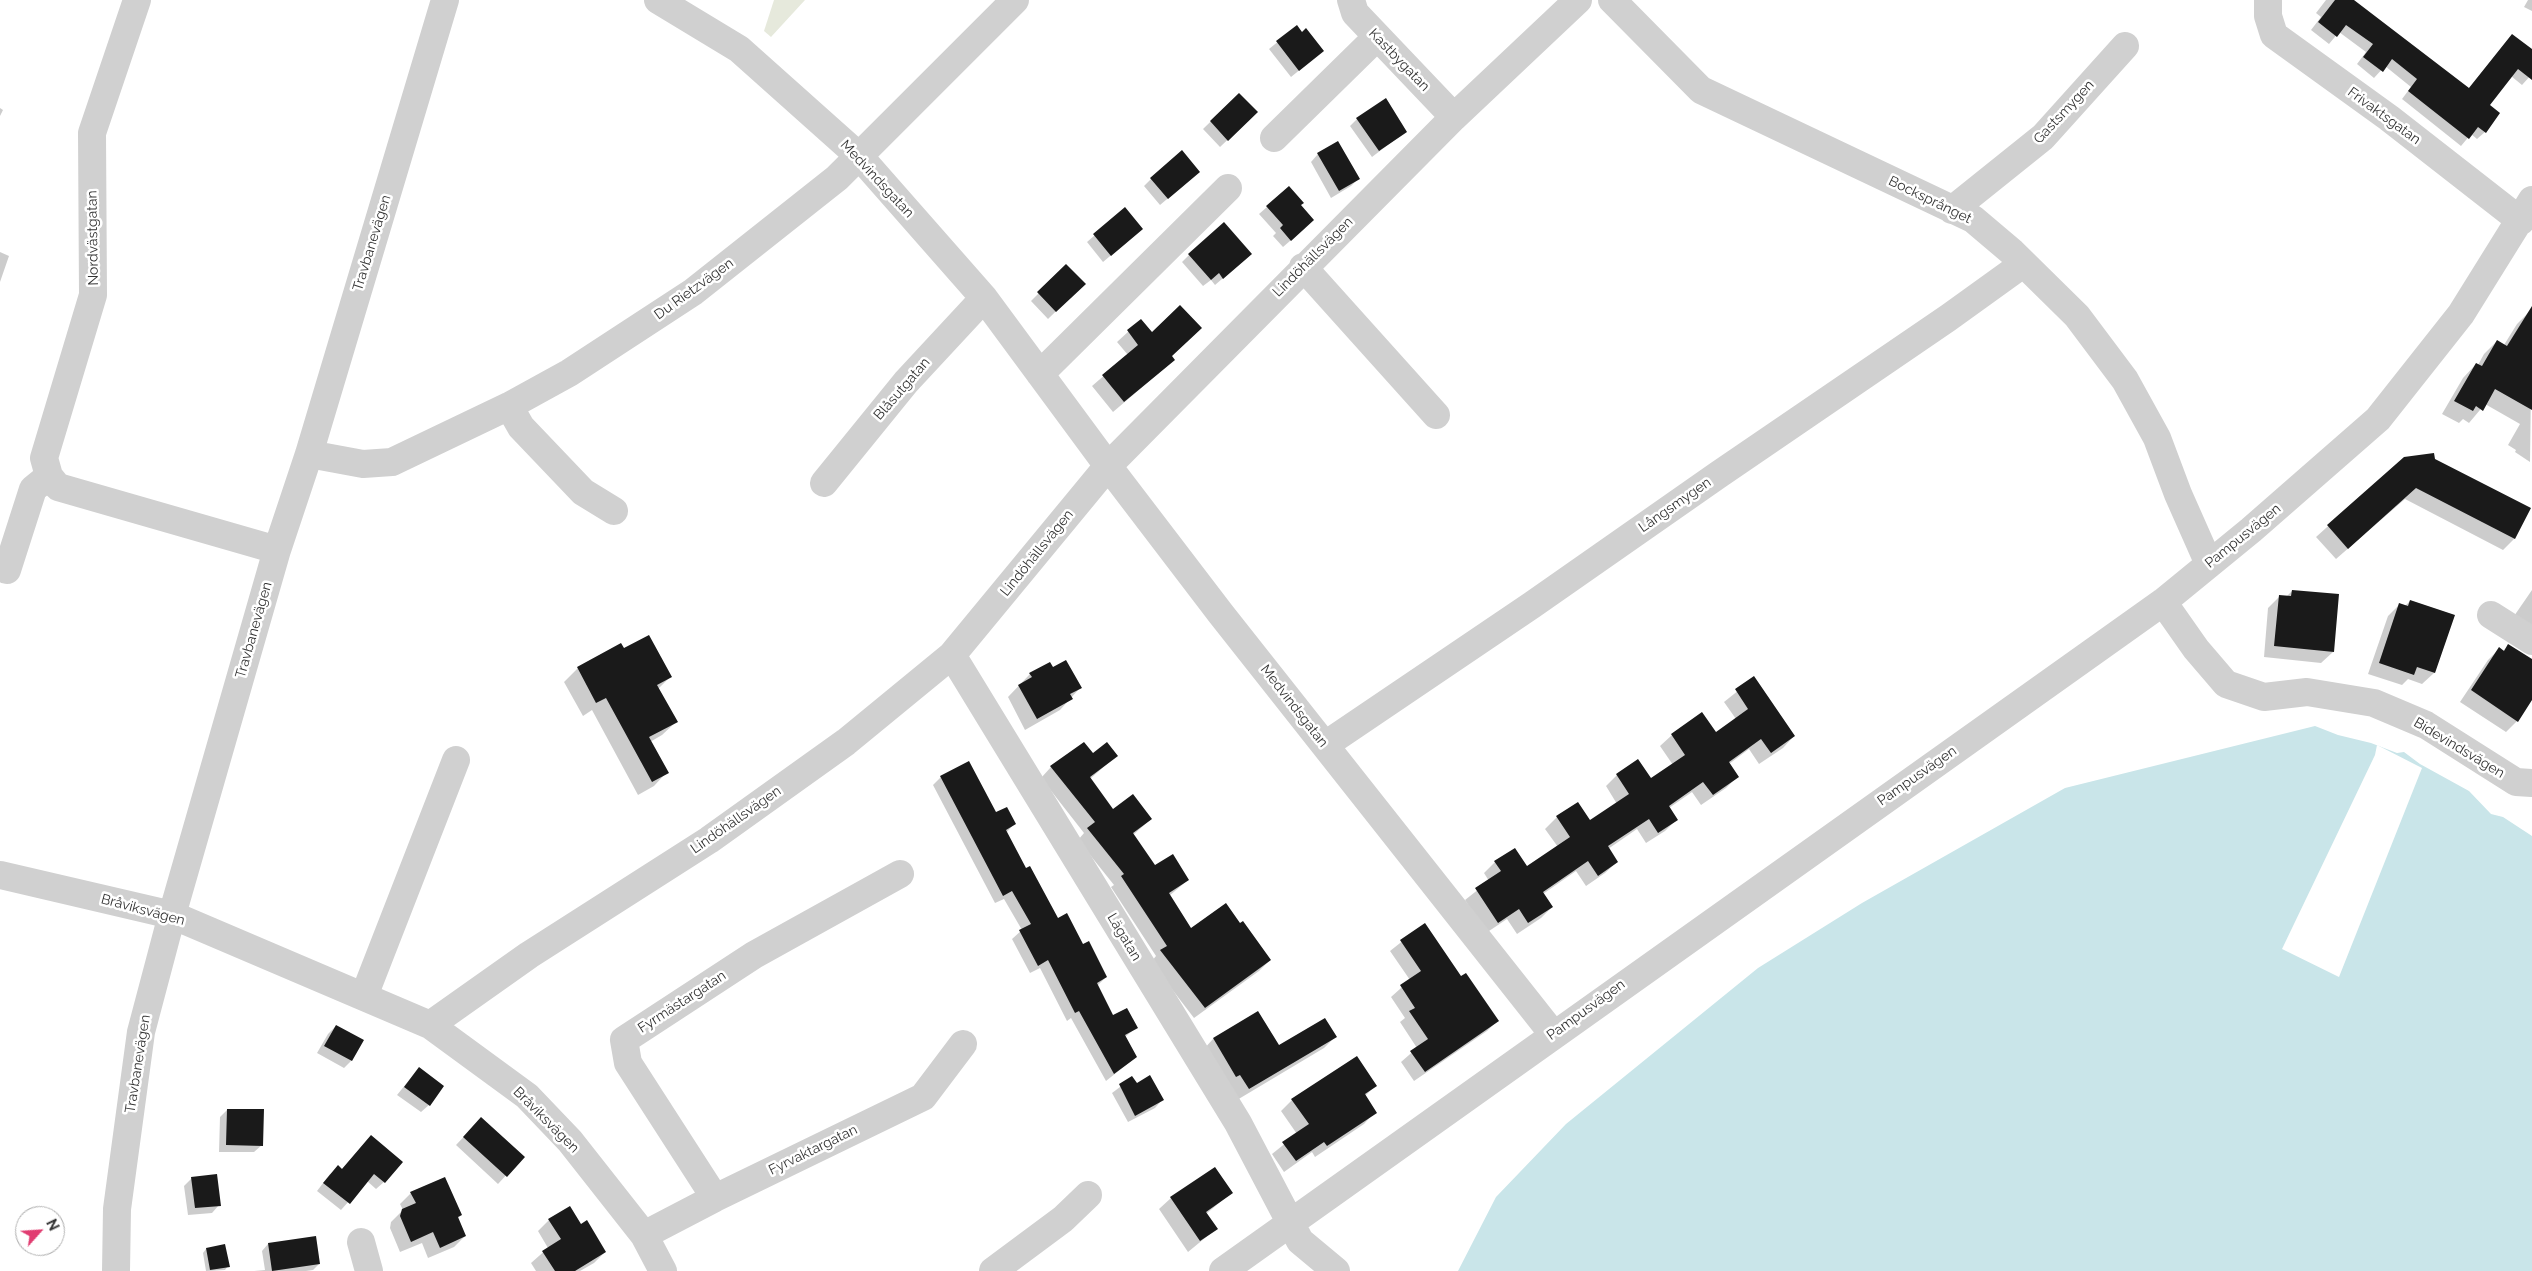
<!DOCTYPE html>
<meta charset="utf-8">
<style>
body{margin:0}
#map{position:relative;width:2532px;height:1271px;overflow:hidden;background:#fff;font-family:Raleway,sans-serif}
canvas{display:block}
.north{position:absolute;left:15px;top:1206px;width:50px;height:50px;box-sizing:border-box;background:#fff;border:1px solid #adadad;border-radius:50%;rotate:64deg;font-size:14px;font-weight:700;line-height:20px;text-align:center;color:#333}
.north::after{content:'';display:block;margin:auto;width:18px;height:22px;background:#e13d71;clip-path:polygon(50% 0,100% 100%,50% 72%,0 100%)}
</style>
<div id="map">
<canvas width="2532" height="1271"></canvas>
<div class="north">N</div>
</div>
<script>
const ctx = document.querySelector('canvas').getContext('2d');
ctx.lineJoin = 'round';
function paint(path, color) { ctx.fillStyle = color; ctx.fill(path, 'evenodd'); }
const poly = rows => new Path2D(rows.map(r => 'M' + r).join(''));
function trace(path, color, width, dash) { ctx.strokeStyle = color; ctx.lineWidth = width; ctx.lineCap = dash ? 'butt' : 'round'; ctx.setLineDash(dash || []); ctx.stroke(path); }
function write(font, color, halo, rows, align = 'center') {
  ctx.font = font + ' Raleway,sans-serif'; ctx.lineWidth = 5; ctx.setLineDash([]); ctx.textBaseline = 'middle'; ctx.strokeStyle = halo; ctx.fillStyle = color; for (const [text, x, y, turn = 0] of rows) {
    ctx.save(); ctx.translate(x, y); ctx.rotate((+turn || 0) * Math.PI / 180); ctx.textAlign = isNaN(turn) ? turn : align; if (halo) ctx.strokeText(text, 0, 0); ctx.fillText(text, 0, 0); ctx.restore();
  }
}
paint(poly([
 [774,0,805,0,771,37,764,31]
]), '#e6e9dc');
paint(poly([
 [2315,726,2338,735,2371,743,2397,753,2404,752,2420,764,2469,791,2491,814,2503,817,2532,836,2532,1271,1458,1271,1496,1197,1566,1124,1758,968,1862,903,2065,788]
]), '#c9e5e9');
paint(poly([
 [2377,745,2422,768,2339,977,2282,949,2375,755]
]), '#fff');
paint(poly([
 [2326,0,2352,0,2468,89,2512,35,2532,51,2532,74,2522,85,2511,76,2488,106,2485,132,2477,139,2471,134,2461,146,2402,99,2411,87,2385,66,2374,78,2357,64,2366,52,2339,32,2329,44,2311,30,2321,17,2316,13],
 [2528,0,2532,0,2532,11,2524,7],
 [1296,27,1323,51,1291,77,1269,49],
 [1239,94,1257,112,1220,147,1203,129],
 [0,108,3,110,0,116],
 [1357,119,1405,132,1372,157,1350,126],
 [1318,154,1358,179,1351,186,1331,198,1311,162],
 [1151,179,1191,179,1160,205,1144,186],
 [1267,207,1305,228,1283,247,1273,236,1276,233,1259,214],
 [1125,209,1134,236,1103,262,1087,242],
 [0,252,9,256,0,282],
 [1189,255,1243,261,1215,285,1211,280,1203,286,1182,262],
 [1066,266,1084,284,1048,319,1031,301],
 [2530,311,2532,312,2530,462,2515,452,2516,450,2508,445,2520,424,2485,404,2469,423,2463,419,2459,423,2442,414,2463,378,2476,364,2478,365,2484,354,2497,341,2504,345,2517,324],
 [1141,320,1174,360,1113,412,1092,386,1128,355,1117,342],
 [2404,458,2434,459,2529,509,2514,539,2503,550,2405,499,2336,559,2316,537],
 [2532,590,2532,633,2512,619],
 [2292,591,2338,596,2333,652,2321,663,2264,657,2268,608,2280,596,2286,597],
 [2410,601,2434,673,2422,684,2408,679,2402,685,2368,674,2388,616,2400,604,2405,606],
 [2508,646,2532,661,2532,698,2517,721,2506,732,2460,702,2488,660,2499,649,2503,651],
 [623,650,670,677,658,689,676,722,662,735,650,742,667,772,654,786,638,795,592,710,583,716,564,682,578,668],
 [1049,664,1052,669,1080,688,1060,710,1025,730,1008,697,1030,674],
 [1754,678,1794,736,1783,748,1759,764,1749,749,1729,764,1738,776,1726,788,1701,805,1692,792,1669,808,1677,819,1665,831,1646,843,1637,829,1608,849,1617,862,1605,873,1586,886,1576,871,1543,894,1552,907,1541,918,1517,934,1507,919,1486,933,1465,900,1489,881,1484,873,1495,862,1526,868,1558,847,1545,829,1557,817,1577,803,1590,822,1617,804,1606,786,1617,775,1650,780,1673,765,1660,746,1672,735,1715,734,1736,719,1724,702],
 [1093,754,1116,756,1090,779,1113,810,1151,819,1133,835,1155,867,1188,880,1169,896,1191,930,1270,960,1259,971,1194,1018,1151,962,1156,956,1111,887,1114,885,1078,840,1084,833,1041,778,1051,767],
 [941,777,1014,824,1006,833,1026,870,1057,919,1082,946,1106,977,1097,986,1113,1017,1137,1027,1125,1037,1136,1057,1106,1081,1071,1018,1067,1021,1040,968,1030,973,1012,939,1022,930,1004,899,995,903,933,785],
 [1424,924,1461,978,1497,1021,1487,1031,1414,1081,1401,1062,1417,1048,1400,1022,1405,1018,1391,997,1410,980,1390,951],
 [1258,1013,1279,1047,1335,1037,1324,1048,1237,1100,1202,1051,1213,1039],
 [336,1026,351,1061,344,1068,317,1053,328,1034],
 [419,1068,429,1105,421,1112,397,1095],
 [1132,1078,1137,1085,1162,1100,1155,1108,1128,1122,1112,1093],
 [1375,1086,1365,1096,1375,1112,1364,1124,1315,1157,1312,1152,1284,1172,1272,1154,1297,1134,1281,1111,1292,1100],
 [227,1110,262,1145,254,1152,219,1152,220,1117],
 [474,1126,523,1157,498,1184,456,1145],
 [364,1144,384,1182,376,1189,367,1181,341,1210,317,1191,330,1174,341,1170],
 [1214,1168,1231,1193,1206,1214,1216,1229,1188,1252,1159,1209,1171,1198],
 [192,1178,219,1205,212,1213,188,1215,184,1186],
 [411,1193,461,1215,457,1219,465,1236,454,1247,428,1258,422,1243,400,1252,390,1228,391,1222,403,1210,400,1204],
 [549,1220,581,1226,605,1252,594,1263,580,1271,536,1271,531,1263,548,1248,538,1231],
 [268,1244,319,1264,313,1270,306,1271,254,1271,265,1270,262,1251],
 [224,1246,228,1266,225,1270,206,1271,203,1253,206,1249]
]), '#0003');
paint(poly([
 [2335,0,2354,0,2469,88,2512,34,2532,49,2532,80,2518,69,2490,105,2500,113,2486,133,2478,127,2469,139,2408,91,2417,79,2392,59,2383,72,2363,57,2373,44,2346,25,2337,37,2318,22],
 [1297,25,1302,32,1306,28,1324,51,1299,71,1276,41],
 [1239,93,1258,112,1228,141,1210,121],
 [1386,98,1407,132,1379,151,1356,118],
 [1338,141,1360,179,1339,191,1317,153],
 [1182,150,1200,172,1168,199,1150,178],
 [1289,186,1304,203,1301,205,1314,220,1291,241,1280,228,1283,225,1266,206],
 [1125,207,1143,229,1111,256,1093,234],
 [1224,222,1252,254,1223,279,1219,273,1211,280,1188,254],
 [1066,264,1086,284,1056,312,1037,292],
 [1180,305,1202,328,1172,356,1175,360,1124,402,1102,375,1138,345,1127,330,1141,319,1152,332],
 [2532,306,2532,410,2495,389,2483,411,2476,406,2473,411,2454,401,2476,363,2482,366,2497,340,2507,346],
 [2434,453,2435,459,2531,508,2515,539,2416,488,2348,549,2327,525,2404,457],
 [2292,590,2339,594,2334,652,2274,646,2279,595,2291,596],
 [2410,600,2455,615,2435,673,2417,667,2414,675,2379,663,2399,603,2408,606],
 [649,635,672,677,657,685,678,722,649,737,669,773,652,782,606,698,596,703,577,667,621,643,624,648],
 [2508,644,2532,659,2532,700,2518,722,2471,690,2499,647,2504,651],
 [1066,660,1082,688,1070,694,1073,699,1037,719,1018,685,1032,677,1029,673,1050,662,1053,667],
 [1754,676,1795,736,1771,753,1761,739,1729,762,1739,777,1713,795,1703,782,1669,806,1678,820,1658,833,1649,819,1608,846,1618,862,1598,876,1588,861,1543,892,1553,907,1528,923,1519,909,1498,923,1475,888,1501,871,1494,861,1515,848,1527,866,1570,837,1556,816,1578,802,1590,820,1629,794,1616,774,1638,759,1651,778,1685,755,1671,734,1702,712,1716,732,1748,709,1735,689],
 [1084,742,1093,753,1107,742,1118,756,1090,777,1113,809,1133,794,1152,819,1133,833,1155,865,1173,854,1189,880,1169,893,1191,928,1226,903,1240,923,1243,921,1271,960,1205,1008,1160,950,1167,946,1121,876,1124,874,1087,828,1095,822,1050,766],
 [969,761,996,812,1007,807,1016,824,1006,830,1026,868,1030,866,1058,918,1067,913,1083,944,1089,941,1107,977,1097,983,1113,1015,1127,1008,1138,1028,1125,1035,1137,1057,1114,1074,1079,1011,1075,1013,1048,960,1038,966,1019,930,1031,924,1012,891,1003,896,940,776],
 [1425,923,1461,976,1466,973,1499,1021,1425,1072,1410,1051,1428,1039,1409,1011,1415,1008,1400,985,1421,971,1400,940],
 [1258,1011,1279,1045,1325,1018,1337,1037,1249,1089,1240,1075,1236,1077,1213,1038],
 [336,1025,364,1040,352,1061,324,1046],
 [1357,1056,1377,1086,1365,1094,1377,1113,1327,1146,1324,1142,1296,1161,1282,1142,1309,1124,1291,1099],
 [419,1067,444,1086,430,1106,404,1087],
 [1150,1075,1164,1100,1135,1116,1119,1084,1132,1076,1137,1083],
 [227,1109,264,1109,263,1146,226,1145],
 [481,1117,525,1157,507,1177,463,1137],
 [371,1135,403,1162,385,1183,374,1174,350,1204,323,1183,338,1165,342,1169],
 [1215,1167,1233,1193,1206,1212,1218,1229,1200,1241,1170,1197],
 [217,1174,221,1206,195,1208,191,1177],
 [445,1177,462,1215,458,1217,466,1236,440,1248,433,1232,411,1242,400,1216,402,1209,416,1203,410,1192],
 [570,1206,581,1224,587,1220,606,1252,575,1271,555,1271,542,1251,561,1239,548,1219],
 [316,1236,320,1264,272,1271,268,1243],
 [225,1244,230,1267,210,1270,206,1248]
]), '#1a1a1a');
trace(poly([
 [137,0,92,133,93,295,44,458,49,476,58,487,277,550],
 [658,0,739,49,860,157,984,298,1108,466,1221,614,1553,1034],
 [1351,0,1355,13,1454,117],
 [1612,0,1701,90,1973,219,2012,252,2077,316,2125,380,2157,438,2178,494,2209,564],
 [2268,0,2268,16,2274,35,2389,118,2521,221],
 [1274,138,1377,37],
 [1952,210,2043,137,2125,46],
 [1303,267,1436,415],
 [1040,374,1228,188],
 [509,406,521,427,583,492,614,511],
 [309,454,363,464,392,462,509,406,569,373,693,292,837,178,1015,0],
 [824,483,906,382,984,298],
 [7,570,33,489,49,476],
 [2163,602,2196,649,2226,684,2264,697,2307,692,2374,703,2426,725,2516,782,2532,783],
 [2491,615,2532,641],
 [952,655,1238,1123,1300,1241,1336,1271],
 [1325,745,1532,605,1718,475,1948,318,2023,264],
 [0,875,172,915,430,1025,527,1096,570,1141,644,1235,663,1271],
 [364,996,456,760],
 [430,1025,529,955,709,840,846,742,952,655,1108,466,1454,117,1578,0],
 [715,1198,628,1063,624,1040,754,955,900,874],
 [644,1235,715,1198,923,1097,963,1044],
 [361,1242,369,1271],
 [116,1271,117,1209,141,1032,172,915,277,550,309,454,445,0],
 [993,1271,1063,1219,1088,1195],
 [1223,1271,2163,602,2251,530,2378,419,2461,314,2532,200]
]), '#d0d0d0', 28);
write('14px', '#333', '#fff', [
 ["Kastbygatan",1399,60,46],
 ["Gastsmygen",2064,112,-47],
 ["Frivaktsgatan",2384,116,36],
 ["Medvindsgatan",877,179,47],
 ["Bocksprånget",1930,200,26],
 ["Nordvästgatan",93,238,-91],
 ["Travbanevägen",372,243,-73],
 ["Lindöhällsvägen",1313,257,-45],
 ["Du Rietzvägen",694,289,-36],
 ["Blåsutgatan",902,389,-49],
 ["Långsmygen",1675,505,-35],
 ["Pampusvägen",2243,536,-39],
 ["Lindöhällsvägen",1037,553,-51],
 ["Travbanevägen",254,630,-74],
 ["Medvindsgatan",1294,706,52],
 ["Bidevindsvägen",2459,748,31],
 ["Pampusvägen",1917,776,-35],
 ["Lindöhällsvägen",736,820,-35],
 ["Bråviksvägen",143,910,15],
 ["Lägatan",1124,937,59],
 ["Fyrmästargatan",682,1002,-33],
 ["Pampusvägen",1586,1010,-36],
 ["Travbanevägen",138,1064,-81],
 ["Bråviksvägen",546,1120,45],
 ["Fyrvaktargatan",813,1150,-26]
]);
</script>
